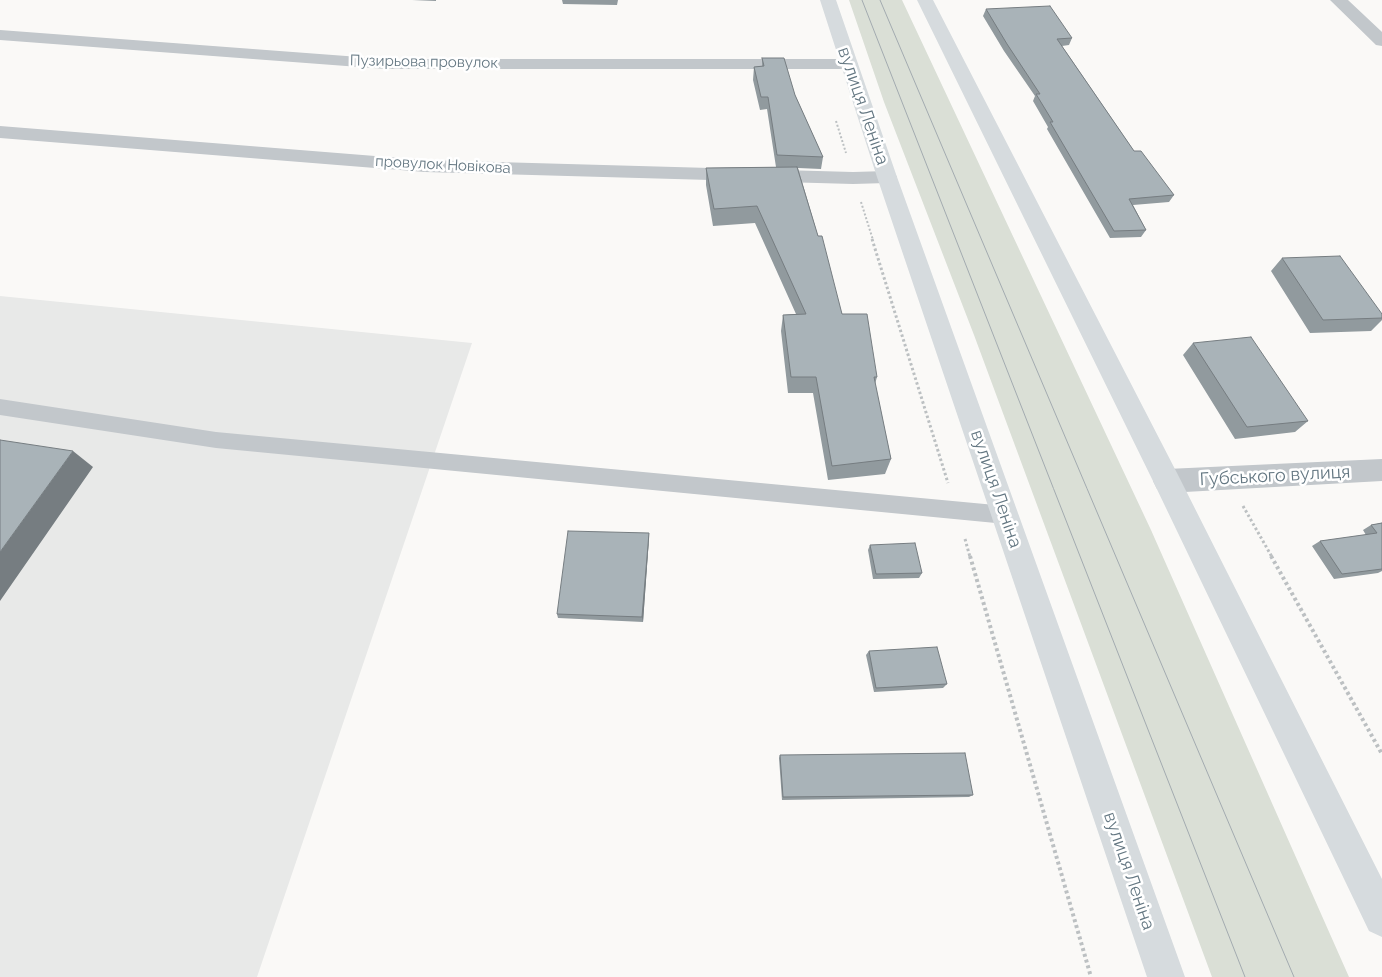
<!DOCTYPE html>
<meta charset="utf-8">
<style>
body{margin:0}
canvas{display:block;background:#faf9f7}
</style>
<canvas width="1382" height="977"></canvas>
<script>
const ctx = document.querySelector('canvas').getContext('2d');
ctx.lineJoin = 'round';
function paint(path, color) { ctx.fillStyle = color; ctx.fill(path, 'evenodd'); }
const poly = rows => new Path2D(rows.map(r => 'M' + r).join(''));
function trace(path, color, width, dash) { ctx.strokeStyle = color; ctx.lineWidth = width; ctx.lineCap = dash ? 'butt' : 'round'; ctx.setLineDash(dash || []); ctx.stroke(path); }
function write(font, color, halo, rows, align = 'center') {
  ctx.font = font + ' Raleway,sans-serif'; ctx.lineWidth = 5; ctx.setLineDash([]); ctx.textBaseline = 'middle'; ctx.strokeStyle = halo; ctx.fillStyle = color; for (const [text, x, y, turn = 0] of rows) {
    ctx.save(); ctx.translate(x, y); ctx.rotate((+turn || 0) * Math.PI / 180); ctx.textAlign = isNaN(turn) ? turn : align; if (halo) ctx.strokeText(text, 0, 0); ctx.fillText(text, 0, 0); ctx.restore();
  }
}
paint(poly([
 [0,296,472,343,257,977,0,977]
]), '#e8e9e8');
paint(poly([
 [849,0,902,0,1151,530,1349,977,1212,977,974,335,884,102]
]), '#dadfd6');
trace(poly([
 [836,121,846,153],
 [861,202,873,240]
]), '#bcc0c2', 2, [2, 2]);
trace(poly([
 [872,239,948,483],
 [1243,506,1272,557],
 [965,539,970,557]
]), '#bcc0c2', 3, [2.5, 2.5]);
trace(poly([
 [970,556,1091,977],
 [1271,556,1382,754]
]), '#bcc0c2', 4, [3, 3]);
paint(poly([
 [0,399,216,432,1006,506,1014,508,1017,515,1014,522,1006,524,216,448,0,415,0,399]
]), '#c2c7cb');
paint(poly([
 [1330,0,1348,0,1382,32,1382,46,1376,45,1330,0],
 [0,30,386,59,849,59,855,60,858,64,855,68,849,69,386,69,0,40,0,30],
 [0,126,425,160,853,172,887,171,894,172,897,177,894,182,887,183,853,184,425,172,0,138,0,126],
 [1382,459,1382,481,1167,493,1157,489,1153,481,1157,473,1167,469,1382,459]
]), '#c2c7cb');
paint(poly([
 [820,0,836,0,897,177,1185,977,1147,977,877,177,820,0],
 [917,0,933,0,1177,473,1382,879,1382,937,1369,931,1153,481,917,0]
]), '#d6dbde');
trace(poly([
 [862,0,1245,977],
 [880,0,1294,977]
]), '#a3abb0', 1);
paint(poly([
 [412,0,436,0,436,1],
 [562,0,618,0,617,5,563,4],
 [986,9,1072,38,1069,45,1062,46,1134,151,1174,195,1169,202,1133,205,1146,230,1141,237,1110,238,1047,129,1048,127,1033,101,1035,96,1004,51,983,16],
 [762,58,795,95,823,157,821,169,798,168,818,236,842,314,877,377,875,384,891,459,885,474,828,480,813,393,788,393,781,331,783,315,796,314,755,223,713,226,706,185,706,168,776,167,767,109,760,110,753,80,754,67,762,66],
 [1282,258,1382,314,1382,320,1371,331,1310,333,1271,271],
 [1193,343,1308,421,1295,432,1235,439,1183,355],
 [1382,523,1382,571,1378,573,1334,579,1312,546,1320,541,1366,535,1363,530,1371,525],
 [649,533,649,538,643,622,558,618,557,614],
 [870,545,922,573,919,578,873,579,868,550],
 [869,651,947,684,943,688,874,692,866,655],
 [780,755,973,795,969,797,782,800,779,758]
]), '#919a9e');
paint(poly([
 [73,451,93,467,0,601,0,552],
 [649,533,649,538,643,622,642,617]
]), '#767d81');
const building = poly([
 [1050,6,1072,38,1057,39,1134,151,1141,151,1174,195,1129,199,1146,230,1114,231,1050,122,1053,122,1036,94,1040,94,1007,44,986,9,1050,6],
 [762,58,784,58,795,95,823,157,777,155,768,97,761,97,754,67,764,66,762,58],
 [797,167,818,236,822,236,842,314,867,314,877,377,874,377,891,459,832,466,816,377,791,377,783,315,806,314,757,206,714,209,706,168,797,167],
 [1340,256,1382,314,1382,318,1323,320,1282,258,1340,256],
 [1251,337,1308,421,1247,427,1193,343,1251,337],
 [0,440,73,451,0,552,0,440],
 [1382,523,1382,569,1342,574,1320,541,1377,533,1371,525,1382,523],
 [568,531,649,533,642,617,557,614,568,531],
 [915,543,922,573,876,574,870,545,915,543],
 [937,647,947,684,876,688,869,651,937,647],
 [965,753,973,795,783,797,780,755,965,753]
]);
paint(building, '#a9b3b8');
trace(building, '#767d81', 1);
write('15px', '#647782', '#fff', [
 ["Пузирьова провулок",424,62,1],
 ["провулок Новікова",443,165,3]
]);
write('18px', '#647782', '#fff', [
 ["вулиця Леніна",863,106,71],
 ["Губського вулиця",1275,476,-3],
 ["вулиця Леніна",996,489,71],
 ["вулиця Леніна",1129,871,71]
]);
</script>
